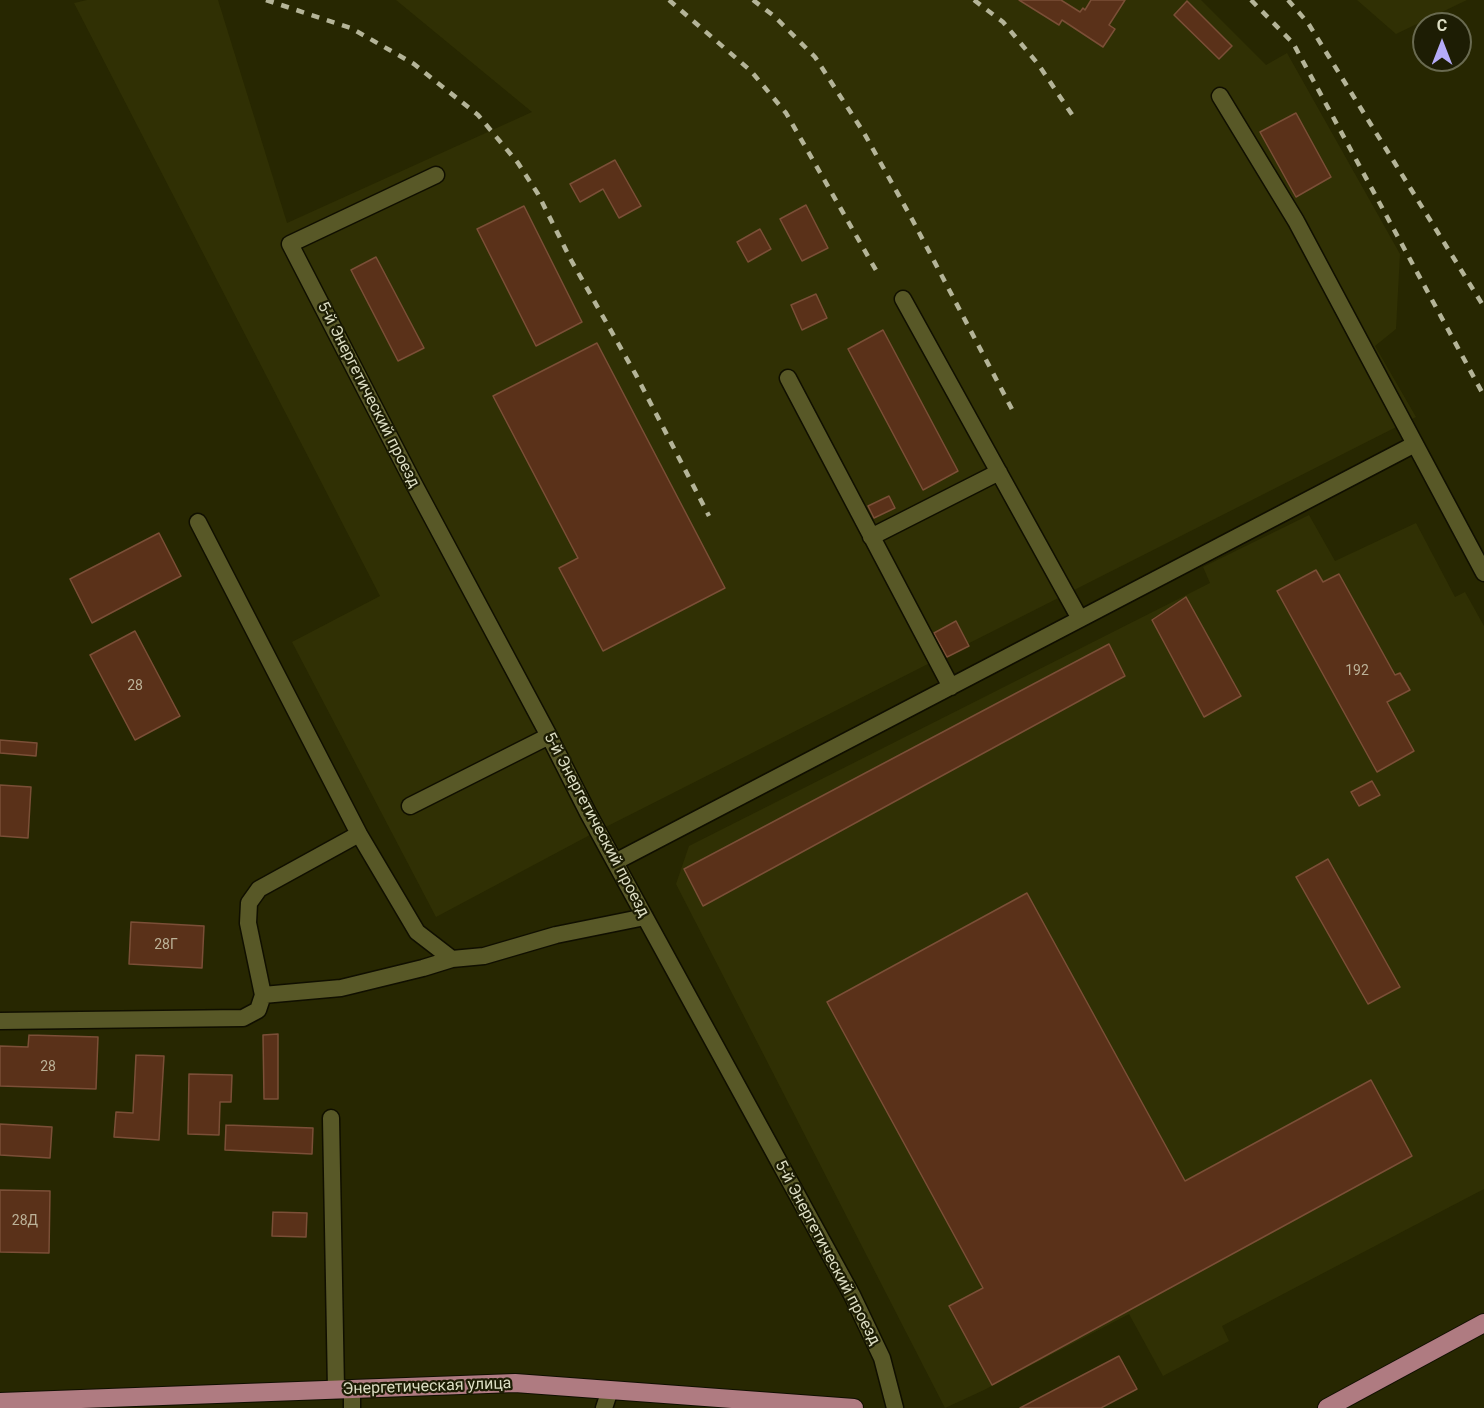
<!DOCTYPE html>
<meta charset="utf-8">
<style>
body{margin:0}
#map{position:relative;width:1484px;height:1408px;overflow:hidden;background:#272701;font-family:Roboto,sans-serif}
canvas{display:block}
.north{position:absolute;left:1412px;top:12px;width:60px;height:60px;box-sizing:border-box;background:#1d1d04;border:2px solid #696a50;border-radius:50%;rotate:0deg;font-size:16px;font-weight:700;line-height:24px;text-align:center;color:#dcddc3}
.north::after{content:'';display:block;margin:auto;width:21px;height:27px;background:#b5acf8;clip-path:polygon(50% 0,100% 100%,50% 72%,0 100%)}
</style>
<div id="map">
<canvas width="1484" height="1408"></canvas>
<div class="north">С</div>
</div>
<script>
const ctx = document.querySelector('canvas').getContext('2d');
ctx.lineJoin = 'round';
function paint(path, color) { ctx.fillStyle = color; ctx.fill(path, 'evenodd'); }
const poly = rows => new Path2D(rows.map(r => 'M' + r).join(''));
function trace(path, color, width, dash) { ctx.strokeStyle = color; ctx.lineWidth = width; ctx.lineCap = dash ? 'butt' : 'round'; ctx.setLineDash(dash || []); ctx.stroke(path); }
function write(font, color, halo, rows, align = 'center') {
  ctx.font = font + ' Roboto,sans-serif'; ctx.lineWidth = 4.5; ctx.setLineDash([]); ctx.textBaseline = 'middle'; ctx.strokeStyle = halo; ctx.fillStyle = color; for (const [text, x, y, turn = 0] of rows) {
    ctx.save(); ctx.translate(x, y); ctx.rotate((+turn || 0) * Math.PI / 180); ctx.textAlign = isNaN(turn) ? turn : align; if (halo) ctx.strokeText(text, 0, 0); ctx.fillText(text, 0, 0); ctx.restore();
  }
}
paint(poly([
 [87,0,218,0,287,223,532,112,396,0,1201,0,1266,65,1287,53,1400,254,1396,329,1375,346,1416,417,588,836,436,917,292,642,380,596,74,3],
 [1357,0,1467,0,1396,34],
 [1309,515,1335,561,1416,523,1455,597,1465,592,1484,626,1484,1189,1222,1326,1229,1341,1163,1376,1129,1314,984,1390,945,1408,676,884,689,846,1210,583,1203,567]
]), '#303004');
const building = poly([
 [1019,0,1061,0,1080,12,1083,8,1085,10,1091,0,1125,0,1109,25,1115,29,1103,47,1062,20,1059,25,1019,0],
 [1187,1,1232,46,1219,59,1174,15,1187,1],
 [1296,113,1331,177,1296,197,1260,132,1296,113],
 [615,160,641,206,619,218,603,189,580,202,570,184,615,160],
 [806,205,828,248,802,261,780,219,806,205],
 [524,206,582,322,536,346,477,229,524,206],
 [760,229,771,249,748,262,737,242,760,229],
 [376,257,424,348,398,361,351,270,376,257],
 [816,294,827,318,802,330,791,305,816,294],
 [883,330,958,471,923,490,848,349,883,330],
 [597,343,725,588,603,651,559,568,578,558,493,396,597,343],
 [889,496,895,508,874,518,868,506,889,496],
 [159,533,181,576,92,623,70,579,159,533],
 [1316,570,1323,582,1339,574,1395,675,1400,673,1410,690,1387,702,1414,751,1377,772,1277,591,1316,570],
 [1186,597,1241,696,1204,717,1152,620,1186,597],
 [956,621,969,646,947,657,934,633,956,621],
 [135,631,180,716,135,740,90,655,135,631],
 [1109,644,1125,676,703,906,684,869,1109,644],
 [0,740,37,743,36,756,0,753,0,740],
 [1372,781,1380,795,1359,806,1351,792,1372,781],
 [0,785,31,787,28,838,0,836,0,785],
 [1328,859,1400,987,1368,1004,1296,877,1328,859],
 [1027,893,1185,1181,1371,1080,1412,1156,992,1385,949,1306,983,1288,827,1002,1027,893],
 [131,922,204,926,202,968,129,964,131,922],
 [278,1034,278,1099,264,1099,263,1035,278,1034],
 [29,1035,98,1037,96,1089,0,1086,0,1046,28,1047,29,1035],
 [136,1055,164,1056,159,1140,114,1137,116,1112,133,1113,136,1055],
 [189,1074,232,1075,231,1102,220,1102,219,1135,188,1134,189,1074],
 [0,1124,52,1127,50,1158,0,1155,0,1124],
 [226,1125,313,1128,312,1154,225,1150,226,1125],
 [0,1190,50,1191,49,1253,0,1252,0,1190],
 [273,1212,307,1213,306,1237,272,1236,273,1212],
 [1119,1356,1137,1389,1101,1408,1020,1408,1119,1356]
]);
paint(building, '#5a3119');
trace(building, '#7b4f37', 1.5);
const minor = poly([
 [1220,96,1296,221,1415,444],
 [436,175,290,244,414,484,549,736,588,813,852,1295,882,1358,895,1408],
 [903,299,1080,619],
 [788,378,951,687],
 [198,522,359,834,417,932,452,959,484,956,556,935,645,917],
 [871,537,999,472],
 [410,806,549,736],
 [615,862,1415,444,1484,573],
 [263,995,341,988,423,968,452,959],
 [0,1021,243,1018,258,1010,263,995,248,923,249,903,259,889,359,834],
 [331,1118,336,1390],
 [352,1390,352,1408],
 [604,1408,610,1390]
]);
const major = poly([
 [0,1402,515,1383,854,1408],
 [1327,1408,1484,1323]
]);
trace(minor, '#100f00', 19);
trace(major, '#100f00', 20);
trace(minor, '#585827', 16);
trace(major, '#af7b81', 18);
trace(poly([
 [266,0,351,28,414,64,478,115,518,163,538,194,571,260,636,375,709,516],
 [669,0,751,71,786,113,877,272],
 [753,0,774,16,815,57,864,133,913,221,1015,415],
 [974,0,1003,22,1038,64,1075,119],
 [1251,0,1293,43,1484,396],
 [1288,0,1308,23,1484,307]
]), '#b4b498', 4.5, [8, 8]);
write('14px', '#bcb298', null, [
 ["192",1357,671],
 ["28",135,686],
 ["28Г",166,945],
 ["28",48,1067],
 ["28Д",25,1221]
]);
write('16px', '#dcddc3', '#1d1d04', [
 ["5-й Энергетический проезд",368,395,63],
 ["5-й Энергетический проезд",596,825,62],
 ["5-й Энергетический проезд",827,1253,62],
 ["Энергетическая улица",427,1387,-2]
]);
</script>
